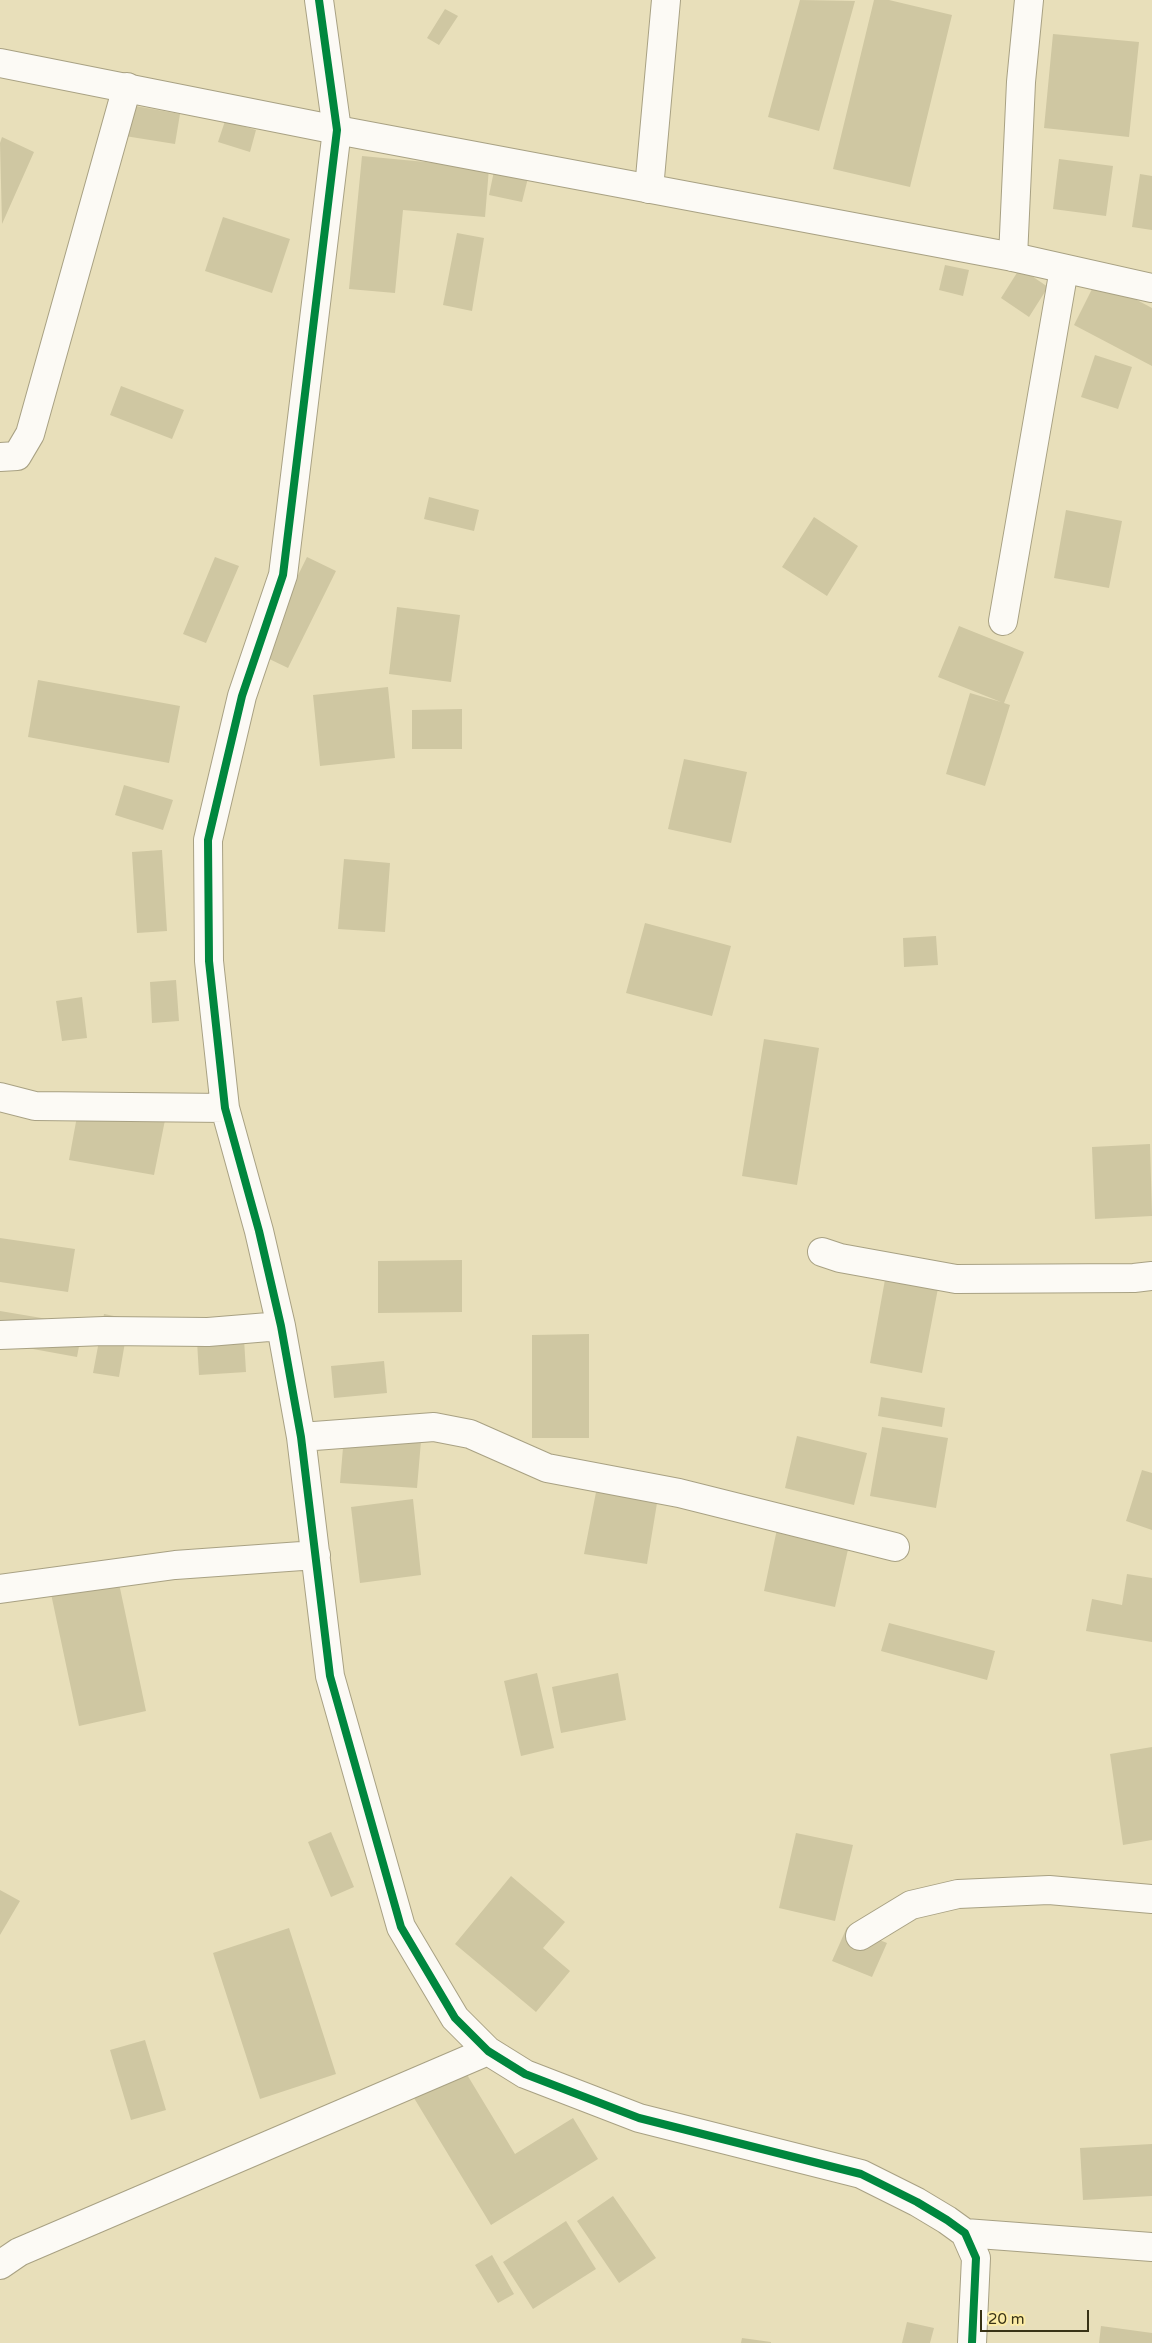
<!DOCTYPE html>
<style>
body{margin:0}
#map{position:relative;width:1152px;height:2343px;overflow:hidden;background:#e8dfba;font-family:"Varela Round",sans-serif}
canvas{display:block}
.scale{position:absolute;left:980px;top:2310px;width:109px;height:22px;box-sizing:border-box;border:2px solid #393316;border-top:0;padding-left:6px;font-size:15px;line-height:18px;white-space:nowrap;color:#393316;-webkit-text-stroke:4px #fceca6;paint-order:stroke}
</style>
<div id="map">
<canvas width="1152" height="2343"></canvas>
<div class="scale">20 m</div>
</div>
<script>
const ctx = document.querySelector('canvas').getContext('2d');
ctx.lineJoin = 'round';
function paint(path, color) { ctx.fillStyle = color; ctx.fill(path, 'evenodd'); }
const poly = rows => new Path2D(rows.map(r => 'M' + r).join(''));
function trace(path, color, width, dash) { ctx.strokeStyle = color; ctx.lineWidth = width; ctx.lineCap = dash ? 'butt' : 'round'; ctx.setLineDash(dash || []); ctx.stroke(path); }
paint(poly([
 [800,0,855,1,819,131,768,117],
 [874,0,889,0,952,15,910,187,833,169],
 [445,9,458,16,439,45,427,38],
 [1053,34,1139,42,1129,137,1044,128],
 [130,105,180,114,175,144,125,136],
 [225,121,256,130,250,152,218,142],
 [2,137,34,152,2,224,0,143],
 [362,156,489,168,485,217,403,210,395,293,349,289],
 [1059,159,1113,166,1106,216,1053,209],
 [494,171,528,178,522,202,489,195],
 [1140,174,1152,176,1152,230,1132,227],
 [223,217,290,239,272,293,205,271],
 [457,233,484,238,472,311,443,305],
 [945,265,969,270,963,296,939,290],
 [1020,268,1048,287,1029,317,1001,298],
 [1097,279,1152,308,1152,366,1074,325],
 [1095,355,1132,367,1118,409,1081,397],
 [121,386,184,410,172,439,110,415],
 [429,497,479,510,474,531,424,519],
 [1066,510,1122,521,1109,588,1054,578],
 [814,517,858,546,827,596,782,567],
 [215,557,239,566,206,643,183,634],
 [307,557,336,571,288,668,259,654],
 [397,607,460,615,451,682,389,674],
 [959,626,1024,652,1004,703,1010,705,985,786,946,774,970,693,1001,702,938,677],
 [38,680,180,706,169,763,28,737],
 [388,687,395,758,320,766,313,695],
 [462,709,462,749,412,749,412,710],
 [684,759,747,772,731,843,668,829],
 [124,785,173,800,163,830,115,815],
 [162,850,167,931,137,933,132,852],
 [344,859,390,863,385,932,338,929],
 [645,923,731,946,712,1016,626,993],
 [936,936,938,965,904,967,903,938],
 [176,980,179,1021,152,1023,150,982],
 [82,997,87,1038,62,1041,56,1001],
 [764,1039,819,1048,797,1185,742,1176],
 [80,1100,166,1115,154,1175,69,1160],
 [1150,1144,1152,1216,1095,1219,1092,1147],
 [0,1238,75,1249,68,1292,0,1282],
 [462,1260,462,1312,378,1313,378,1261],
 [886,1274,939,1283,922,1373,870,1363],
 [0,1311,83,1325,77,1357,0,1343],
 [104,1314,129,1319,119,1377,93,1373],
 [243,1322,246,1372,199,1375,196,1324],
 [589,1334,589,1438,532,1438,532,1335],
 [384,1361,387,1393,334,1398,331,1366],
 [881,1397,945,1408,942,1427,878,1416],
 [882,1427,948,1438,936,1508,870,1496],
 [344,1436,421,1441,417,1488,340,1483],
 [797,1436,867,1453,854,1505,785,1488],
 [1142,1470,1152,1473,1152,1530,1126,1521],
 [597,1487,658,1497,647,1564,584,1554],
 [413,1499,421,1575,360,1583,351,1507],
 [777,1529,849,1545,835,1607,764,1591],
 [117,1574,146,1711,79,1726,50,1589],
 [1127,1574,1152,1578,1152,1642,1086,1631,1092,1599,1122,1605],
 [889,1623,995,1651,987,1680,881,1651],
 [537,1673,554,1748,521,1756,504,1681],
 [618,1673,626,1720,561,1733,552,1687],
 [1152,1747,1152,1840,1123,1845,1110,1754],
 [331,1832,354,1887,331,1897,308,1842],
 [796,1833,853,1845,835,1921,779,1908],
 [511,1876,565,1922,543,1948,570,1971,536,2012,455,1944],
 [0,1890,20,1901,0,1935],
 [847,1927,887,1943,872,1977,832,1961],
 [289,1928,336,2074,260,2099,213,1953],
 [145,2040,166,2110,131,2120,110,2050],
 [463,2068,515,2154,573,2118,598,2159,491,2225,414,2098],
 [1152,2144,1152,2196,1083,2200,1080,2148],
 [613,2196,656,2258,619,2283,577,2221],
 [566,2221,596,2269,533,2309,503,2262],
 [492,2255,514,2294,498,2303,475,2265],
 [907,2322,934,2328,930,2343,902,2343],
 [1101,2326,1152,2333,1152,2343,1099,2343],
 [742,2338,771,2342,771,2343,741,2343]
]), '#cfc7a2');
const minor = poly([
 [319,0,337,130,283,575,242,696,208,840,209,961,225,1108,259,1231,281,1326,301,1437,330,1676,401,1927,455,2018,488,2051,525,2074,639,2118,861,2174,917,2202,947,2220,965,2233,976,2258,972,2343],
 [649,189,666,0],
 [1013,257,1021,82,1029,0],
 [0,457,17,456,30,434,127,87],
 [1003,621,1064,269],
 [0,1097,35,1106,225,1108],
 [822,1252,840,1258,956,1279,1134,1278,1152,1276],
 [0,1335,104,1331,208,1332,281,1326],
 [301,1437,434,1427,470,1434,547,1468,679,1493,895,1547],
 [0,1589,175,1565,316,1555],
 [860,1936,911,1905,958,1894,1049,1890,1152,1899],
 [965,2233,1152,2247],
 [0,2265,19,2252,488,2051]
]);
const tertiary = poly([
 [0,63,337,130,1013,257,1152,288]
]);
trace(minor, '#a8a183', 30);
trace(tertiary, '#a8a183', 30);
trace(minor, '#fcfaf5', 28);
trace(tertiary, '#fcfaf5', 28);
trace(poly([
 [319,0,337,130,283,575,242,696,208,840,209,961,225,1108,259,1231,281,1326,301,1437,330,1676,401,1927,455,2018,488,2051,525,2074,639,2118,861,2174,917,2202,947,2220,965,2233,976,2258,972,2343]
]), '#00873e', 8);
</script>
